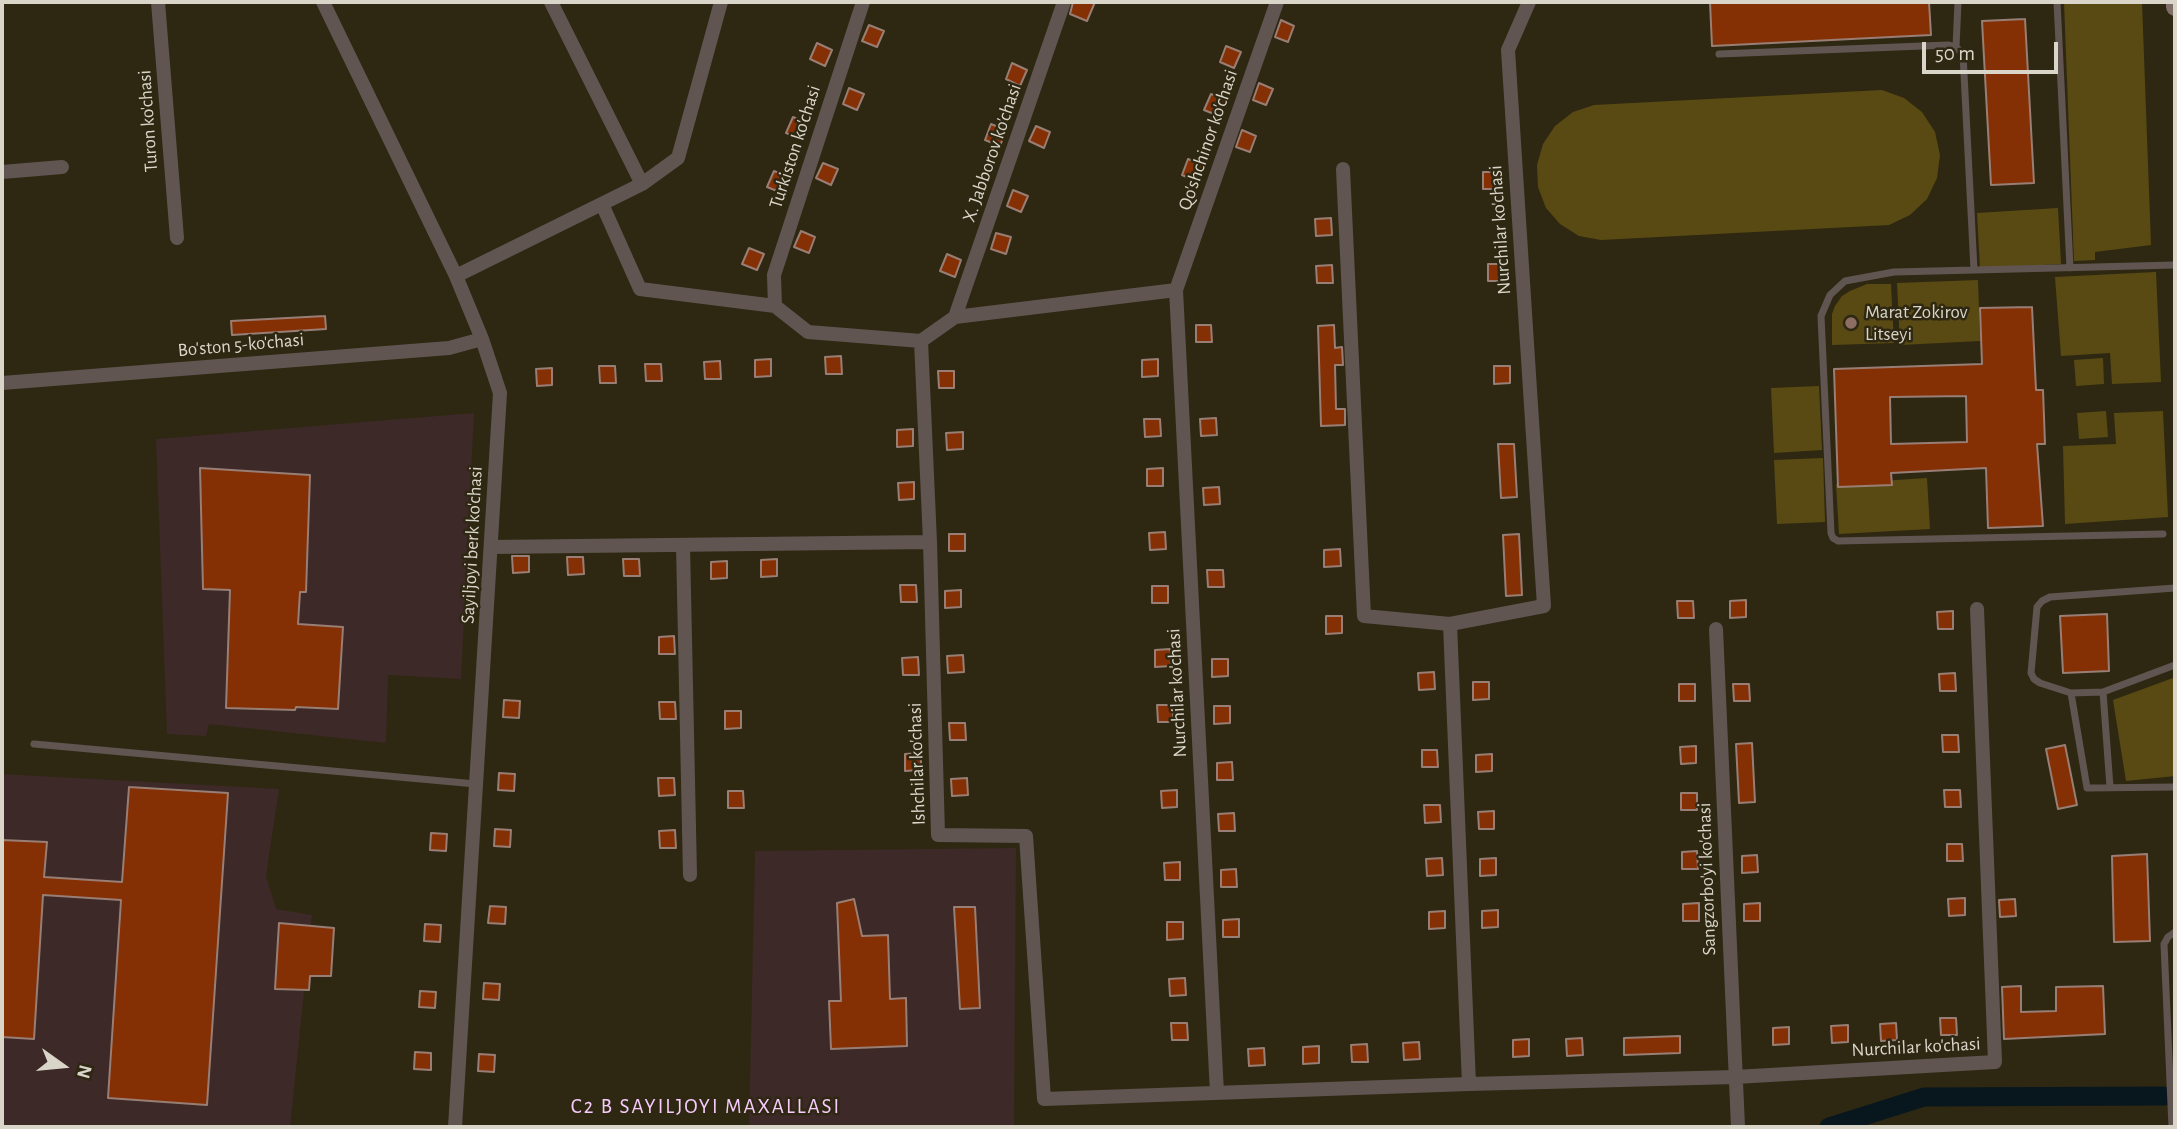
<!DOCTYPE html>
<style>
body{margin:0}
#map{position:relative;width:2177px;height:1129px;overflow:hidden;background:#2e2812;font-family:"Alegreya Sans",sans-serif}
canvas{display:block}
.frame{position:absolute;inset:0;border:4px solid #d9d5c9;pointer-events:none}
.north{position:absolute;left:28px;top:1031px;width:70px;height:70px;-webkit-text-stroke:5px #2e2812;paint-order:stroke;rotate:105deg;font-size:19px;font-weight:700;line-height:28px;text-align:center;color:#d9d5c9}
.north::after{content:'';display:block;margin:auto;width:24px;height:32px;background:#d9d5c9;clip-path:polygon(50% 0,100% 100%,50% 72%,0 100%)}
.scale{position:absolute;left:1922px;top:42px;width:136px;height:32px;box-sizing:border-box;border:4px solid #d9d5c9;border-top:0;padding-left:9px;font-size:21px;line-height:24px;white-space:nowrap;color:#d9d5c9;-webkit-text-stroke:5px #2e2812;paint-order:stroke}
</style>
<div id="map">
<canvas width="2177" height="1129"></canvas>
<div class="frame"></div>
<div class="north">N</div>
<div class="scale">50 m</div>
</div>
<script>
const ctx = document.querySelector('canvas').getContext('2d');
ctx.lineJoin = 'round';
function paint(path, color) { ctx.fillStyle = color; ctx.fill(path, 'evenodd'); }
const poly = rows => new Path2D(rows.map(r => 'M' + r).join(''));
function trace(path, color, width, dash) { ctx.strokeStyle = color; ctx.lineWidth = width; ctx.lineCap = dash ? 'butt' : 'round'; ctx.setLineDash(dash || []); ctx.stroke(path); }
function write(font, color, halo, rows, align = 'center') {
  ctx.font = font + ' "Alegreya Sans",sans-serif'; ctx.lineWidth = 5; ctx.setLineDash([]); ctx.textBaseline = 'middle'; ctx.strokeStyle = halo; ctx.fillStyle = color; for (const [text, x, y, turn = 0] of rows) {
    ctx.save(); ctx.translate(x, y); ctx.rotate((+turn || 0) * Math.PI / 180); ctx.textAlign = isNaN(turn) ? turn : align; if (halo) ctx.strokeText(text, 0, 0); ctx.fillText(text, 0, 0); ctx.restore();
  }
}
paint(poly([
 [474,413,461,679,388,675,386,743,209,724,206,736,167,734,156,439],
 [2,774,279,789,266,876,276,909,312,915,290,1127,2,1127],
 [1016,848,1014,1127,749,1127,755,851]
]), '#3d2927');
paint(poly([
 [2064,2,2142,2,2151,245,2095,252,2095,260,2074,261],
 [1882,90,1904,98,1922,112,1935,132,1940,155,1937,178,1927,199,1910,215,1889,225,1601,240,1579,236,1560,224,1546,208,1538,187,1537,165,1543,144,1555,126,1573,112,1594,105],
 [2058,208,2061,264,1980,268,1977,213],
 [2156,272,2161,382,2112,384,2110,353,2061,356,2055,277],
 [1978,280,1980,341,1900,345,1897,283],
 [1867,284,1891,284,1894,343,1832,345,1832,314,1835,306,1842,296,1850,291],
 [2103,358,2104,384,2076,386,2074,360],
 [1819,386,1822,450,1774,453,1771,388],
 [2106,411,2108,437,2079,439,2077,413],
 [2163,411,2168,517,2065,524,2063,446,2116,444,2114,413],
 [1823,458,1825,522,1777,524,1774,460],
 [1927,478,1930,529,1839,534,1836,484],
 [2173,678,2175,776,2126,781,2113,700]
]), '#594a13');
trace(poly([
 [1829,1127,1924,1097,2164,1096]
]), '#08171e', 19);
const building = poly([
 [1073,2,1095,2,1087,21,1070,14,1073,2],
 [1710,2,1929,2,1931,35,1712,46,1710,2],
 [2025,19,2034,183,1991,185,1982,21,2025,19],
 [1281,20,1294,26,1288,42,1275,37,1281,20],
 [869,25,884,31,877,47,862,41,869,25],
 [817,43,832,50,825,66,810,59,817,43],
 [1226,46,1241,52,1234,68,1220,62,1226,46],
 [1012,63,1027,70,1020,86,1006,79,1012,63],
 [1259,83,1273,89,1266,105,1253,100,1259,83],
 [849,88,864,94,857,110,843,104,849,88],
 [1211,94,1226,100,1219,116,1204,110,1211,94],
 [793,117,807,123,801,139,786,133,793,117],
 [991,124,1006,130,1000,146,985,140,991,124],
 [1036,126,1050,132,1044,148,1029,141,1036,126],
 [1242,130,1256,136,1250,152,1236,147,1242,130],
 [1188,159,1203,165,1196,181,1182,175,1188,159],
 [823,163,838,169,831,185,816,178,823,163],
 [774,171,789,177,782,193,767,187,774,171],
 [1483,172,1499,172,1499,189,1483,189,1483,172],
 [1013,190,1028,196,1021,212,1007,206,1013,190],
 [1331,218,1332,235,1316,236,1315,219,1331,218],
 [801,231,815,237,809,253,794,247,801,231],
 [996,233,1011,237,1006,254,991,249,996,233],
 [749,248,764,254,757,270,742,264,749,248],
 [947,254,961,260,955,277,940,271,947,254],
 [1488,264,1504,264,1504,281,1488,281,1488,264],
 [1332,265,1333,283,1317,283,1316,266,1332,265],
 [2032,307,2036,390,2043,390,2045,444,2037,444,2043,526,1988,528,1986,468,1891,473,1892,485,1838,487,1834,369,1982,364,1980,308,2032,307],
 [1966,396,1967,442,1891,444,1890,397,1966,396],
 [325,316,326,329,232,335,231,321,325,316],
 [1196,325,1211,325,1212,342,1196,342,1196,325],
 [1334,325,1335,348,1342,347,1343,365,1335,365,1336,409,1345,409,1345,425,1321,426,1318,326,1334,325],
 [841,356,842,374,826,374,825,357,841,356],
 [771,359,771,376,755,377,755,360,771,359],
 [1158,359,1158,376,1142,377,1142,360,1158,359],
 [720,361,721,379,705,379,704,362,720,361],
 [645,364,661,364,662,381,646,381,645,364],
 [599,366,615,366,616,383,600,383,599,366],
 [1494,366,1510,366,1510,383,1494,384,1494,366],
 [552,368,552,385,537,386,536,369,552,368],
 [938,371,954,371,954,388,939,388,938,371],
 [1216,418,1217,435,1201,436,1200,419,1216,418],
 [1144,419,1160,419,1161,436,1145,437,1144,419],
 [913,429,913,446,897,447,897,430,913,429],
 [963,432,963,449,947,450,946,433,963,432],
 [1498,444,1514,444,1517,497,1501,498,1498,444],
 [200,468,310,475,306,592,300,592,298,624,343,627,338,709,296,707,295,710,226,708,230,590,203,589,200,468],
 [1163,468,1163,486,1147,486,1147,469,1163,468],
 [914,482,914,499,899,500,898,483,914,482],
 [1219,487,1220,504,1204,505,1203,488,1219,487],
 [1165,532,1166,549,1150,550,1149,533,1165,532],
 [949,534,965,534,965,551,949,551,949,534],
 [1519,534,1522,595,1506,596,1503,535,1519,534],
 [1340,549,1341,566,1324,567,1324,550,1340,549],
 [512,556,529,556,529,572,513,573,512,556],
 [567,557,583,557,584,574,568,575,567,557],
 [623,559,639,559,640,576,624,576,623,559],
 [777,559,777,576,761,577,761,560,777,559],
 [727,561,727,578,711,579,711,562,727,561],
 [1207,570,1223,570,1224,587,1208,587,1207,570],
 [900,585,916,585,917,602,901,602,900,585],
 [1152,586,1168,586,1168,603,1152,603,1152,586],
 [961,590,961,607,945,608,945,591,961,590],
 [1746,600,1746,617,1730,618,1730,601,1746,600],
 [1677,601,1693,601,1694,618,1678,618,1677,601],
 [1953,611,1953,629,1938,629,1937,612,1953,611],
 [2107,614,2109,671,2063,673,2060,616,2107,614],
 [1326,616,1342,616,1342,633,1326,634,1326,616],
 [674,636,675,654,659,654,659,637,674,636],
 [1170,649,1171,666,1155,667,1155,650,1170,649],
 [963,655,964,672,948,673,947,656,963,655],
 [918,657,919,675,903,675,902,658,918,657],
 [1212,659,1228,659,1228,676,1212,677,1212,659],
 [1434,672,1435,689,1419,690,1418,673,1434,672],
 [1955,673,1956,691,1940,691,1939,674,1955,673],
 [1473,682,1489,682,1489,699,1473,700,1473,682],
 [1679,684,1695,684,1695,701,1679,701,1679,684],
 [1733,684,1749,684,1750,701,1734,701,1733,684],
 [504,700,520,701,519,718,503,717,504,700],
 [659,702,675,702,676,719,660,719,659,702],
 [1157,705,1173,705,1173,722,1158,722,1157,705],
 [1214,706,1230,706,1230,723,1214,724,1214,706],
 [725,711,741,711,741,728,725,729,725,711],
 [949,723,965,723,966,740,950,740,949,723],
 [1942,735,1958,735,1959,752,1943,752,1942,735],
 [1752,743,1755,802,1739,803,1736,744,1752,743],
 [2065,745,2077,805,2058,809,2046,749,2065,745],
 [1696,746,1696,763,1681,764,1680,747,1696,746],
 [1422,750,1437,750,1438,767,1422,767,1422,750],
 [921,753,921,770,905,771,905,754,921,753],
 [1492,754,1492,771,1476,772,1476,755,1492,754],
 [1232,762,1233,780,1217,780,1217,763,1232,762],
 [499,773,515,774,514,791,498,790,499,773],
 [658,778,674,778,675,795,659,796,658,778],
 [967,778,968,795,952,796,951,779,967,778],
 [129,787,228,793,207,1105,108,1098,121,900,43,895,34,1039,2,1037,2,840,47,842,44,877,122,882,129,787],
 [1177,790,1177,807,1162,808,1161,791,1177,790],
 [1944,790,1960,790,1961,807,1945,807,1944,790],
 [728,791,743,791,744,808,728,808,728,791],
 [1681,793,1697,793,1697,810,1681,810,1681,793],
 [1424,805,1440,805,1441,822,1425,823,1424,805],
 [1494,811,1494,829,1479,829,1478,812,1494,811],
 [1234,813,1235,831,1219,831,1218,814,1234,813],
 [495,829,511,830,510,847,494,846,495,829],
 [675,830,676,848,660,848,659,831,675,830],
 [431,833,447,834,446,851,430,850,431,833],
 [1947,844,1962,844,1963,861,1947,861,1947,844],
 [1697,851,1698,869,1682,869,1682,852,1697,851],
 [2147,854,2150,941,2114,942,2112,856,2147,854],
 [1757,855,1758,872,1742,873,1742,856,1757,855],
 [1442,858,1443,875,1427,876,1426,859,1442,858],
 [1496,858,1496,875,1480,876,1480,859,1496,858],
 [1180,862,1180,880,1165,880,1164,863,1180,862],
 [1236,869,1237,887,1221,887,1221,870,1236,869],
 [1965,898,1965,915,1949,916,1948,899,1965,898],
 [854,899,862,936,888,935,890,999,906,998,907,1046,831,1049,829,1001,841,1001,837,903,854,899],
 [2015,899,2016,916,2000,917,1999,900,2015,899],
 [1699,903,1699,921,1683,921,1683,904,1699,903],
 [1760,903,1760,921,1744,921,1744,904,1760,903],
 [490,906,506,907,505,924,488,923,490,906],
 [954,907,975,907,980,1008,960,1009,954,907],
 [1498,910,1498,927,1482,928,1482,911,1498,910],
 [1445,911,1445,928,1429,929,1429,912,1445,911],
 [1239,919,1239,937,1223,937,1223,920,1239,919],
 [1167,922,1183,922,1183,939,1167,940,1167,922],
 [279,923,334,928,331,976,310,976,309,990,275,989,279,923],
 [425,924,441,925,440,942,424,941,425,924],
 [1185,978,1186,995,1170,996,1169,979,1185,978],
 [484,983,500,984,499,1000,483,999,484,983],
 [2021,986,2021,1012,2056,1011,2056,987,2103,986,2105,1034,2004,1039,2002,987,2021,986],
 [420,991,436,992,435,1008,419,1007,420,991],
 [1940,1018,1956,1018,1957,1035,1941,1035,1940,1018],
 [1171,1023,1187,1023,1188,1040,1172,1040,1171,1023],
 [1896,1023,1897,1040,1881,1041,1880,1024,1896,1023],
 [1848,1025,1848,1042,1832,1043,1831,1026,1848,1025],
 [1789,1027,1789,1044,1773,1045,1773,1028,1789,1027],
 [1680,1036,1680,1053,1624,1055,1624,1038,1680,1036],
 [1582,1038,1583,1055,1567,1056,1566,1039,1582,1038],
 [1529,1039,1529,1056,1513,1057,1513,1040,1529,1039],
 [1419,1042,1420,1059,1404,1060,1403,1043,1419,1042],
 [1367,1044,1368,1062,1352,1062,1351,1045,1367,1044],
 [1319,1046,1319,1063,1303,1064,1303,1047,1319,1046],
 [1264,1048,1265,1065,1249,1066,1248,1049,1264,1048],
 [415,1052,431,1053,431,1070,414,1069,415,1052],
 [479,1054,495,1055,494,1072,478,1071,479,1054]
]);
paint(building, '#852f04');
trace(building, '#987e74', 2);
trace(poly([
 [2057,2,2070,268],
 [1956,47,1958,2],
 [1719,54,1948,45,1956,47,1963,54,1974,270],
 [2163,534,1838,541,1833,538,1831,533,1821,316,1830,295,1845,281,1894,272,2175,265],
 [2175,665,2103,692,2071,693,2087,788,2175,787],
 [2103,692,2110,787],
 [2071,693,2040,683,2034,679,2031,673,2037,607,2042,601,2050,597,2175,588],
 [34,744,476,784],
 [2172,1127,2164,944,2168,937,2175,932]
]), '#615552', 7);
trace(poly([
 [158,2,177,238],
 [323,2,456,276,482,339,500,393,455,1127],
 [551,2,642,184],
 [1343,169,1364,616,1450,624],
 [2,172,62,167],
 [602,204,640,289,775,306,808,332,921,341,955,317,1176,290],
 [456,276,642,184,678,158,721,2],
 [775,306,774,275,863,2],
 [955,317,1064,2],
 [921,341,930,542,938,835,1026,836,1044,1099,1469,1084,1735,1077,1995,1062,1977,609],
 [2,383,449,348,482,339],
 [683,545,690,875],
 [491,547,930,542],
 [1716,629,1738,1127],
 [1469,1084,1450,624,1544,606,1508,50,1529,2],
 [1217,1093,1176,290,1277,2]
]), '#615552', 14);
trace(poly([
 [2175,2,2175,7]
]), '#806e69', 18);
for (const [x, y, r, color] of [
 [1851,323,7,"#8d6e63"]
]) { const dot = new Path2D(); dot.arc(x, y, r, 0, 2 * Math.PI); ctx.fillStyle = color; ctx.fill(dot); trace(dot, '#2e2812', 2.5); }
write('19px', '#d9d5c9', '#2e2812', [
 ["Turon ko'chasi",148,121,-94],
 ["Qo'shchinor ko'chasi",1208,140,-71],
 ["Turkiston ko'chasi",795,147,-72],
 ["X. Jabborov ko'chasi",992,153,-71],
 ["Nurchilar ko'chasi",1500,230,-94],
 ["Bo'ston 5-ko'chasi",241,345,-5],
 ["Sayiljoyi berk ko'chasi",472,545,-87],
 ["Nurchilar ko'chasi",1177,693,-93],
 ["Ishchilar ko'chasi",917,764,-92],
 ["Sangzorbo'yi ko'chasi",1707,879,-92],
 ["Nurchilar ko'chasi",1916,1047,-3]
]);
write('19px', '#d9d5c9', '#2e2812', [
 ["Marat Zokirov",1865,312],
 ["Litseyi",1865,334]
], 'left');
ctx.letterSpacing = '2px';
write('21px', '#f7ccfd', '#2e2812', [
 ["C2 B SAYILJOYI MAXALLASI",706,1107]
]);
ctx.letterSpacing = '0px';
</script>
